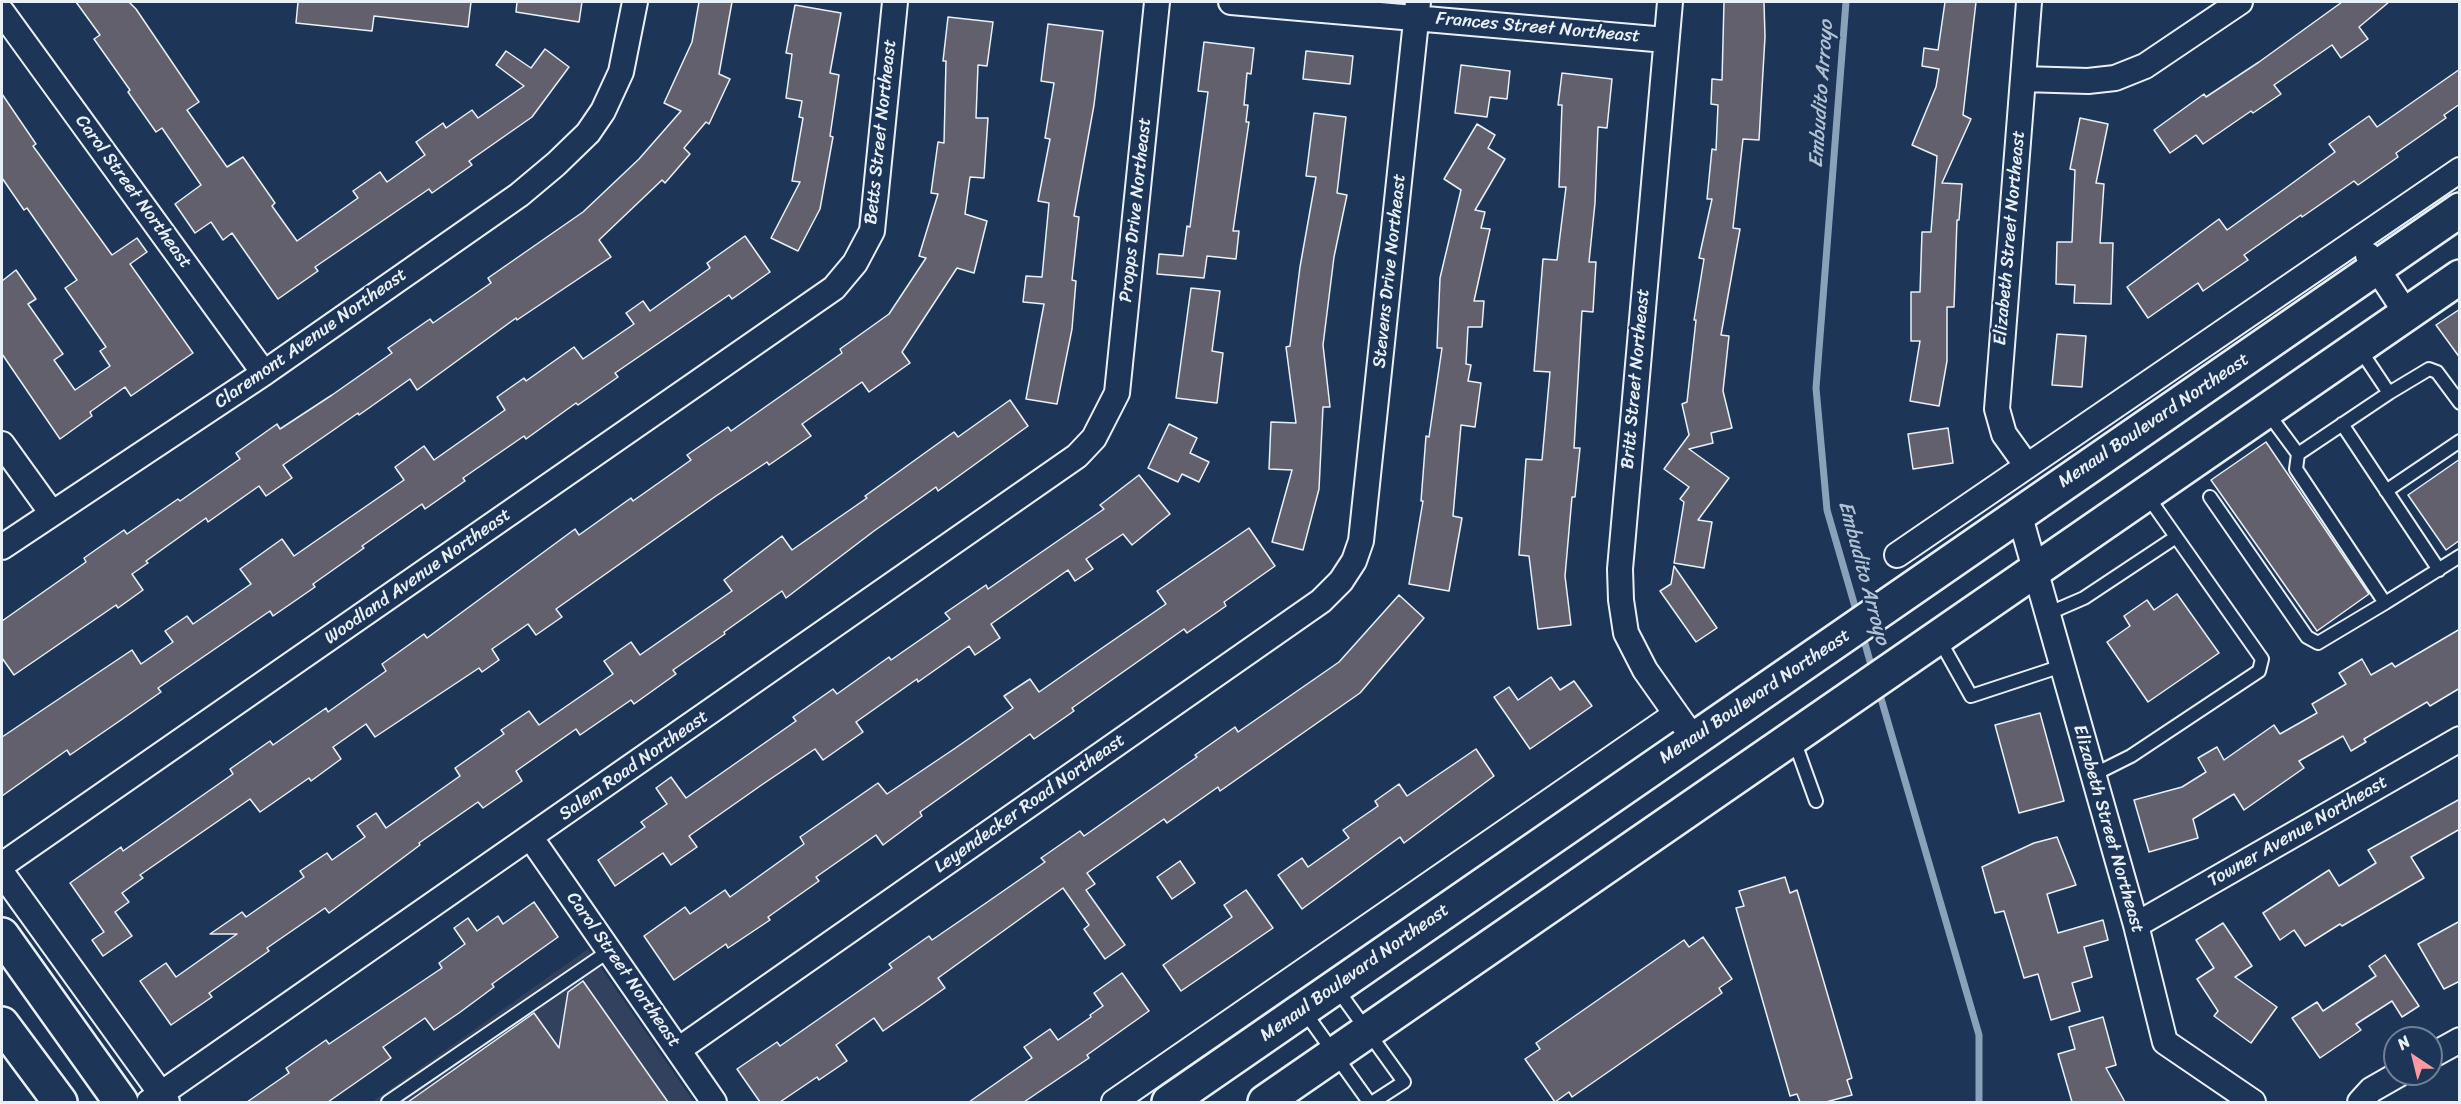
<!DOCTYPE html>
<style>
body{margin:0}
#map{position:relative;width:2461px;height:1104px;overflow:hidden;background:#1d3557;font-family:Sriracha,sans-serif}
canvas{display:block}
.frame{position:absolute;inset:0;border:3px solid #e8f1f8;pointer-events:none}
.north{position:absolute;left:2383px;top:1026px;width:60px;height:60px;box-sizing:border-box;background:#1d3557;border:2px solid #6e8097;border-radius:50%;rotate:325deg;font-size:16px;font-weight:700;line-height:24px;text-align:center;color:#e8f1f8}
.north::after{content:'';display:block;margin:auto;width:21px;height:27px;background:#ff9aa2;clip-path:polygon(50% 0,100% 100%,50% 72%,0 100%)}
</style>
<div id="map">
<canvas width="2461" height="1104"></canvas>
<div class="frame"></div>
<div class="north">N</div>
</div>
<script>
const ctx = document.querySelector('canvas').getContext('2d');
ctx.lineJoin = 'round';
function paint(path, color) { ctx.fillStyle = color; ctx.fill(path, 'evenodd'); }
const poly = rows => new Path2D(rows.map(r => 'M' + r).join(''));
function trace(path, color, width, dash) { ctx.strokeStyle = color; ctx.lineWidth = width; ctx.lineCap = dash ? 'butt' : 'round'; ctx.setLineDash(dash || []); ctx.stroke(path); }
function write(font, color, halo, rows, align = 'center') {
  ctx.font = font + ' Sriracha,sans-serif'; ctx.lineWidth = 5; ctx.setLineDash([]); ctx.textBaseline = 'middle'; ctx.strokeStyle = halo; ctx.fillStyle = color; for (const [text, x, y, turn = 0] of rows) {
    ctx.save(); ctx.translate(x, y); ctx.rotate((+turn || 0) * Math.PI / 180); ctx.textAlign = isNaN(turn) ? turn : align; if (halo) ctx.strokeText(text, 0, 0); ctx.fillText(text, 0, 0); ctx.restore();
  }
}
paint(poly([
 [588,949,694,1102,372,1102]
]), '#32425e');
trace(poly([
 [1846,2,1816,388,1827,510,1858,617],
 [1862,633,1873,672],
 [1878,688,1979,1035,1979,1102]
]), '#8aa1ba', 7);
const building = poly([
 [76,2,129,2,136,9,199,102,187,110,227,167,243,157,275,203,272,206,297,241,358,198,353,191,380,172,387,182,425,155,416,142,443,123,446,128,472,110,478,118,524,86,496,65,506,51,531,68,545,49,569,67,532,117,469,161,472,165,432,193,429,189,315,267,318,271,278,299,232,233,223,240,211,222,195,233,175,204,201,185,162,128,156,132,128,92,130,90,94,39,100,35,76,2],
 [298,2,471,2,468,27,374,16,372,31,296,23,298,2],
 [517,2,582,2,579,22,516,12,517,2],
 [699,2,732,2,719,74,730,79,709,124,706,122,684,148,690,154,665,183,662,180,599,240,611,257,517,320,516,318,417,390,410,379,359,415,358,413,283,465,292,478,266,496,259,486,208,522,206,518,146,561,148,563,132,574,143,590,118,608,116,605,14,675,2,658,2,621,86,562,84,558,124,530,127,534,178,499,180,501,240,459,236,453,277,424,280,429,332,395,392,353,388,348,430,319,433,323,491,283,488,278,583,212,639,159,681,111,664,103,692,42,699,2],
 [1724,2,1764,2,1765,37,1759,140,1743,139,1733,228,1740,229,1721,335,1729,336,1723,391,1732,428,1711,433,1713,443,1689,449,1729,478,1698,520,1712,522,1704,568,1674,563,1684,502,1680,499,1689,487,1664,469,1689,435,1682,404,1687,402,1696,320,1694,320,1704,259,1699,258,1712,199,1707,199,1712,149,1716,150,1718,105,1711,104,1712,79,1722,80,1724,2],
 [1945,2,1976,2,1963,115,1971,119,1942,183,1962,184,1959,220,1957,220,1954,307,1947,307,1947,361,1939,406,1910,401,1920,341,1911,341,1911,292,1920,292,1922,232,1931,232,1937,156,1912,145,1936,87,1939,69,1922,66,1924,48,1938,50,1945,2],
 [2342,2,2389,2,2359,27,2368,39,2341,58,2332,45,2274,85,2281,94,2253,113,2251,111,2203,144,2196,135,2170,153,2154,130,2204,94,2206,97,2259,62,2342,2],
 [795,5,841,13,830,73,839,75,830,136,833,137,820,209,798,251,771,238,800,182,792,181,803,118,799,117,802,101,786,98,792,54,786,53,795,5],
 [948,17,993,22,987,66,978,65,976,118,988,118,984,178,970,177,965,214,987,221,974,273,957,268,902,352,910,363,869,392,862,382,802,424,811,436,769,465,767,462,716,496,556,609,562,617,536,635,528,624,492,649,499,660,482,672,479,668,375,737,366,724,333,747,341,759,311,781,309,778,260,812,250,799,140,875,143,878,122,893,129,902,115,912,132,936,103,956,92,940,104,932,70,883,121,847,123,851,233,774,230,769,270,741,273,745,326,708,328,712,386,671,382,664,424,634,427,638,575,529,579,535,631,498,633,501,691,460,687,455,728,427,731,431,842,353,840,349,889,314,926,258,919,256,938,194,931,193,938,142,944,143,946,61,943,61,948,17],
 [1048,24,1103,31,1094,105,1074,216,1079,217,1072,280,1076,281,1072,329,1057,404,1026,399,1044,304,1023,302,1026,276,1042,277,1049,203,1038,201,1050,139,1045,138,1054,83,1041,81,1048,24],
 [1204,42,1254,48,1251,74,1247,73,1244,105,1248,105,1246,122,1249,122,1233,231,1239,231,1236,259,1207,256,1204,278,1157,274,1159,254,1183,256,1187,226,1190,227,1208,92,1198,91,1204,42],
 [1306,51,1353,56,1350,84,1303,79,1306,51],
 [1461,65,1510,71,1507,99,1490,97,1487,117,1455,113,1461,65],
 [2460,69,2460,104,2444,115,2446,118,2396,153,2398,157,2358,185,2354,181,2302,217,2301,215,2244,255,2248,260,2203,291,2198,283,2148,318,2127,287,2219,219,2227,230,2283,190,2335,152,2329,144,2369,116,2377,127,2460,69],
 [1562,73,1612,79,1607,128,1598,127,1595,203,1589,262,1596,262,1593,312,1582,311,1574,448,1580,448,1575,497,1572,497,1565,576,1571,625,1538,629,1529,556,1519,555,1526,459,1542,460,1550,372,1534,371,1543,259,1557,260,1566,187,1559,187,1562,105,1558,105,1562,73],
 [2,94,36,144,33,146,112,255,137,238,147,252,130,264,193,353,131,396,125,387,90,412,92,416,60,439,2,354,2,281,16,270,36,299,28,304,63,354,54,360,75,390,110,366,100,351,106,347,65,288,77,280,27,208,24,210,2,178,2,94],
 [1314,113,1346,117,1337,193,1347,195,1334,257,1323,345,1330,407,1323,407,1319,489,1303,550,1272,542,1292,470,1269,469,1271,422,1296,423,1286,347,1290,346,1300,267,1316,177,1306,176,1314,113],
 [2080,118,2108,124,2096,183,2104,184,2100,243,2113,243,2111,304,2074,303,2075,285,2056,284,2057,242,2072,242,2075,170,2070,169,2080,118],
 [1477,124,1495,135,1488,148,1505,159,1475,210,1485,212,1481,228,1490,229,1474,301,1484,301,1482,327,1468,327,1466,364,1471,365,1468,381,1481,383,1475,427,1461,425,1453,516,1462,518,1449,591,1409,584,1423,501,1421,501,1426,436,1429,437,1442,348,1437,348,1440,278,1461,190,1444,179,1477,124],
 [745,236,770,272,732,299,729,295,615,373,618,377,578,405,576,403,526,439,524,436,463,478,465,481,425,509,422,504,362,546,364,548,313,584,315,587,273,616,270,611,158,688,161,692,121,720,70,755,67,750,2,796,2,737,132,650,141,664,173,642,165,631,187,616,193,624,251,584,240,569,282,539,294,556,404,480,395,467,424,446,434,460,505,410,497,397,524,378,526,381,574,347,583,359,634,324,626,313,643,301,650,311,710,268,707,263,745,236],
 [1191,288,1220,291,1212,351,1223,353,1217,403,1176,398,1191,288],
 [2460,309,2460,358,2436,325,2460,309],
 [2057,334,2086,336,2082,387,2052,385,2057,334],
 [1010,400,1028,426,938,491,936,487,874,531,786,598,782,591,724,632,725,634,673,670,676,674,634,704,631,700,580,735,576,729,516,771,522,781,483,808,478,802,419,843,420,845,329,913,325,908,267,948,269,951,209,993,212,997,171,1025,140,981,166,963,176,977,237,934,210,934,242,912,246,917,304,877,300,871,327,853,332,860,365,837,357,826,376,813,386,828,460,776,455,768,504,734,501,730,529,711,539,725,613,674,604,661,631,642,640,655,732,591,724,580,782,536,792,550,867,498,865,496,954,432,958,437,1010,400],
 [1169,424,1197,438,1190,453,1209,462,1199,482,1182,474,1178,482,1148,468,1169,424],
 [1948,428,1953,463,1913,469,1908,434,1948,428],
 [2266,442,2369,594,2317,631,2211,480,2266,442],
 [2460,459,2460,540,2446,550,2408,495,2460,459],
 [1139,475,1170,514,1132,545,1123,534,1086,559,1093,569,1075,581,1068,570,991,624,1000,638,975,655,969,646,918,682,917,679,856,722,863,732,823,760,815,749,763,784,689,836,697,847,671,865,663,853,615,886,598,860,645,827,641,822,667,804,656,788,671,777,686,798,796,721,793,717,833,689,837,694,889,657,891,660,950,619,945,613,986,585,988,589,1104,509,1100,505,1139,475],
 [1249,528,1275,566,1224,602,1226,606,1187,633,1184,629,1072,708,1074,711,1034,739,1030,734,920,812,922,816,883,845,876,835,816,877,819,881,768,917,770,920,728,948,726,944,674,980,644,936,685,907,690,914,725,890,730,897,804,844,800,837,878,783,887,794,954,749,1013,708,1004,696,1030,679,1039,692,1105,646,1166,604,1157,591,1249,528],
 [1674,566,1717,628,1696,642,1660,591,1671,584,1674,566],
 [2177,594,2219,653,2148,702,2107,642,2130,626,2124,616,2147,600,2154,610,2177,594],
 [1399,595,1424,618,1360,693,1220,791,1218,787,1167,823,1164,819,1087,873,1095,884,1086,890,1125,945,1105,959,1084,929,1089,925,1063,888,938,978,945,988,918,1007,883,1031,874,1018,836,1045,847,1061,819,1080,817,1077,780,1102,760,1102,737,1069,777,1042,780,1046,892,968,889,964,929,936,932,940,986,903,1045,862,1041,858,1080,831,1084,836,1197,757,1195,755,1235,727,1238,732,1339,662,1399,595],
 [2460,629,2460,688,2430,706,2427,702,2364,739,2366,742,2351,751,2343,736,2299,761,2304,768,2244,810,2234,794,2193,819,2198,838,2149,852,2134,800,2182,787,2206,772,2198,758,2217,747,2224,760,2274,725,2280,734,2317,713,2312,704,2346,684,2339,673,2362,659,2371,675,2392,663,2395,667,2460,629],
 [1551,677,1560,690,1574,681,1592,706,1530,749,1494,697,1509,687,1518,700,1551,677],
 [2040,713,2064,801,2019,813,1995,725,2040,713],
 [1476,749,1494,776,1404,843,1400,837,1302,909,1278,875,1302,858,1308,867,1349,838,1343,830,1378,806,1375,801,1399,784,1407,796,1476,749],
 [2460,799,2460,829,2411,857,2424,878,2342,926,2340,924,2305,946,2294,930,2280,940,2263,913,2329,870,2339,886,2376,863,2368,850,2460,799],
 [2057,837,2076,885,2047,894,2058,933,2103,920,2108,940,2084,947,2092,977,2072,983,2080,1011,2051,1020,2038,974,2024,978,2004,911,1995,913,1982,867,2034,843,2057,837],
 [1180,861,1195,883,1172,899,1157,877,1180,861],
 [1785,877,1790,893,1797,890,1852,1078,1847,1080,1852,1095,1826,1102,1800,1102,1797,1094,1790,1096,1736,908,1744,906,1739,891,1785,877],
 [1246,890,1273,928,1181,991,1163,965,1232,917,1224,905,1246,890],
 [534,902,558,937,492,984,494,987,459,1013,434,1030,425,1018,383,1047,391,1058,328,1102,247,1102,289,1073,286,1068,326,1040,329,1044,442,968,439,963,465,944,454,928,468,918,477,931,498,916,503,924,534,902],
 [2460,921,2460,981,2444,989,2418,944,2460,921],
 [2223,923,2252,966,2235,977,2277,1007,2251,1043,2214,1016,2218,1011,2197,979,2214,968,2196,940,2223,923],
 [1703,937,1732,979,1719,988,1722,993,1572,1097,1569,1092,1555,1102,1525,1059,1540,1049,1536,1043,1684,940,1689,947,1703,937],
 [2385,955,2419,1006,2402,1017,2392,1001,2356,1024,2361,1030,2320,1058,2292,1018,2317,1002,2323,1011,2376,976,2369,966,2385,955],
 [1122,973,1149,1011,1087,1055,1089,1058,1024,1102,969,1102,1032,1058,1024,1047,1050,1029,1058,1040,1091,1017,1090,1015,1103,1006,1094,993,1122,973],
 [583,981,668,1102,408,1102,534,1013,559,1048,568,992,583,981],
 [2103,1017,2116,1065,2106,1068,2125,1102,2072,1102,2058,1054,2075,1049,2069,1027,2103,1017]
]);
paint(building, '#63606e');
trace(building, '#e8f1f8', 1.5);
const lane = poly([
 [2359,348,2389,393,2298,454,2296,469,2385,603,2460,556],
 [2389,393,2429,369,2437,372,2460,403],
 [2267,412,2298,454],
 [2342,424,2439,570],
 [2386,491,2460,441],
 [2210,497,2307,637,2318,643,2385,603],
 [2047,614,2084,598,2176,537],
 [1939,639,1971,696,2062,666],
 [1794,740,1816,801],
 [2093,775,2131,756,2259,671,2262,659,2146,494],
 [1337,989,1404,1082,1373,1102],
 [1304,1011,1369,1102],
 [388,1102,609,951]
]);
const street = poly([
 [1231,2,1666,40],
 [1670,2,1620,569,1621,600,1626,633,1645,670,1693,738],
 [2,12,264,373],
 [2023,79,2088,81,2115,78,2145,66,2240,2],
 [2368,255,2406,313],
 [2,444,51,512],
 [2027,466,2004,434,1997,409,2029,2],
 [2019,513,2136,925,2165,1042,2253,1102],
 [2,547,264,373,519,195,556,164,588,133,603,111,621,72,635,2],
 [1897,555,2460,170],
 [531,838,714,1102],
 [2,865,834,288,855,263,872,231,895,2],
 [2,873,167,1102],
 [2136,925,2460,739],
 [678,1050,1321,601,1341,581,1354,561,1361,541,1418,2],
 [2431,1056,2460,1040],
 [149,1102,1077,456,1094,438,1117,393,1157,2],
 [1114,1102,1676,714],
 [2360,1102,2371,1090,2399,1074]
]);
const secondary = poly([
 [2,935,121,1102],
 [2,1024,60,1102],
 [1169,1102,2460,210],
 [1265,1102,2460,277]
]);
trace(lane, '#e8f1f8', 16);
trace(street, '#e8f1f8', 28);
trace(secondary, '#e8f1f8', 38);
trace(lane, '#1d3557', 12);
trace(street, '#1d3557', 24);
trace(secondary, '#1d3557', 33);
write('18px', '#e8f1f8', '#1d3557', [
 ["Frances Street Northeast",1538,28,5],
 ["Betts Street Northeast",881,132,-84],
 ["Carol Street Northeast",133,192,54],
 ["Propps Drive Northeast",1136,210,-84],
 ["Elizabeth Street Northeast",2010,238,-85],
 ["Stevens Drive Northeast",1390,271,-84],
 ["Claremont Avenue Northeast",311,339,-35],
 ["Britt Street Northeast",1636,379,-85],
 ["Menaul Boulevard Northeast",2154,421,-34],
 ["Woodland Avenue Northeast",418,577,-35],
 ["Menaul Boulevard Northeast",1755,697,-34],
 ["Salem Road Northeast",634,766,-35],
 ["Leyendecker Road Northeast",1030,804,-35],
 ["Elizabeth Street Northeast",2108,829,74],
 ["Towner Avenue Northeast",2298,832,-30],
 ["Carol Street Northeast",623,970,55],
 ["Menaul Boulevard Northeast",1355,973,-35]
]);
write('italic 20px', '#b1c2d4', '#1d3557', [
 ["Embudito Arroyo",1822,94,-86],
 ["Embudito Arroyo",1863,573,75]
]);
</script>
